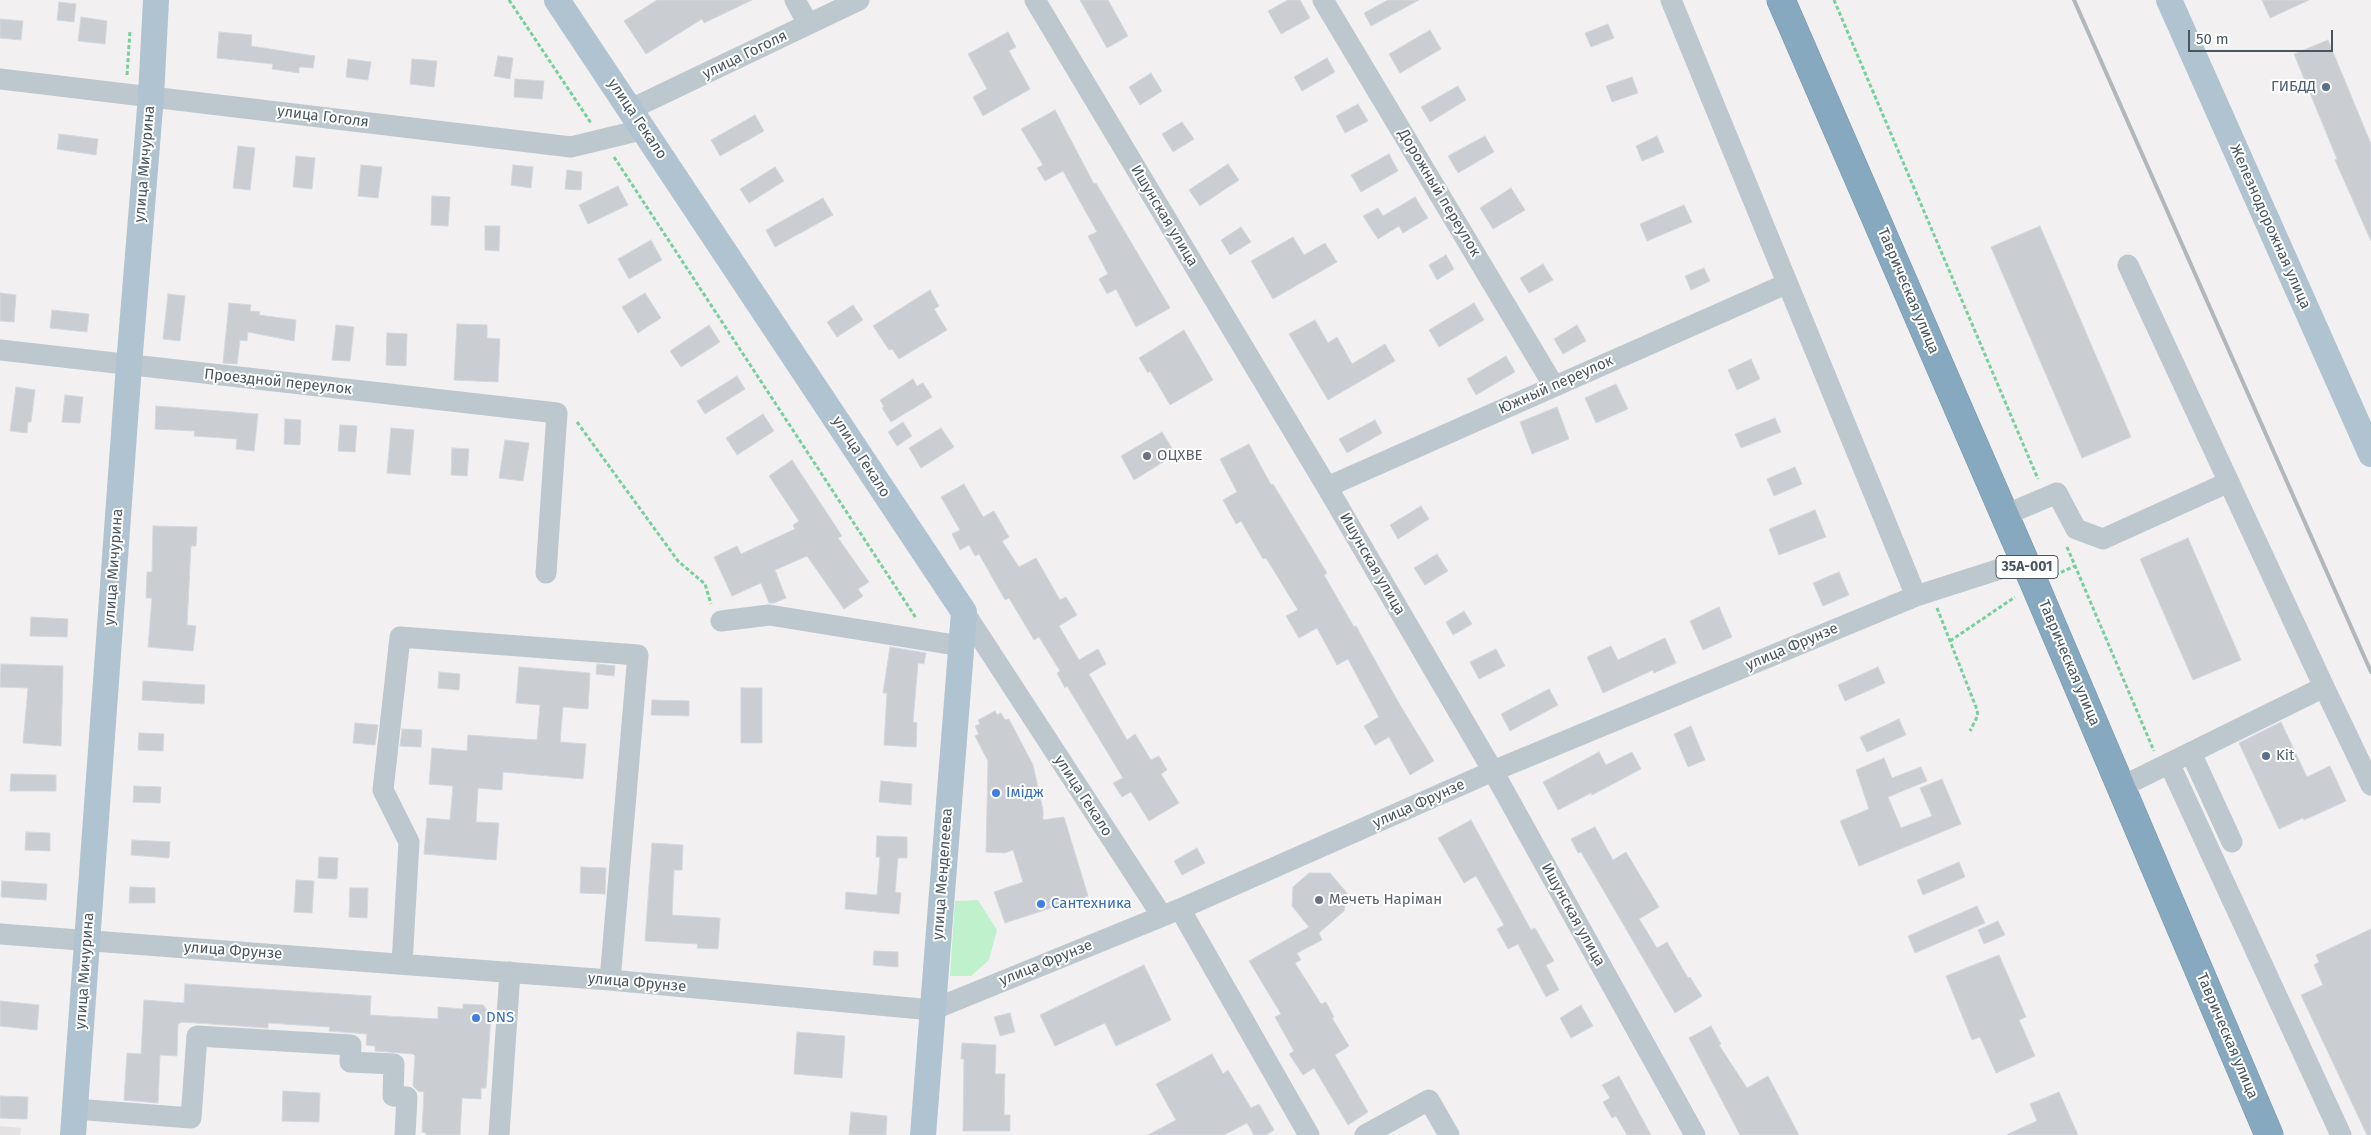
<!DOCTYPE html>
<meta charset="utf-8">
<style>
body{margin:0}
#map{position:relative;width:2371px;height:1135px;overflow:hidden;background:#f3f0f1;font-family:"Fira Sans",sans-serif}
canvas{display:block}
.scale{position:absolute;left:2188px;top:30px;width:145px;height:22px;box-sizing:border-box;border:2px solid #48565f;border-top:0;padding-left:6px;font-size:15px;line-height:18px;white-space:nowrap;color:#48565f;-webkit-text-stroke:4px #fff;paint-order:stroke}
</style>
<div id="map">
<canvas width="2371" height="1135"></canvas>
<div class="scale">50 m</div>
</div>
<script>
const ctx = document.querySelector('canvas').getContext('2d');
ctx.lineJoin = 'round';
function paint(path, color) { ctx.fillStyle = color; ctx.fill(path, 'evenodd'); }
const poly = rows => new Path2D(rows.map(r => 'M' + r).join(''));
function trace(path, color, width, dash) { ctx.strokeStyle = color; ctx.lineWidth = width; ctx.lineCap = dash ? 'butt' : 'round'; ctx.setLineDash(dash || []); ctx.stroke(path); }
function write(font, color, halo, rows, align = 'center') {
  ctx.font = font + ' "Fira Sans",sans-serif'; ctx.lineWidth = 4; ctx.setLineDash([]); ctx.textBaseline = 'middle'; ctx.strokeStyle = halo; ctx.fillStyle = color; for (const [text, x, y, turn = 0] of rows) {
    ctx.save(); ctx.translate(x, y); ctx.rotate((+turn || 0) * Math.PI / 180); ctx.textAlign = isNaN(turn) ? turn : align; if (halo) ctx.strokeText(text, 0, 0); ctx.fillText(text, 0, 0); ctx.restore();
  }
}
paint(poly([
 [0,1126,21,1128,20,1135,0,1135]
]), '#e4e1e3');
paint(poly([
 [978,900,997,930,989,960,971,976,950,976,955,901]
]), '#bff1cd');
const building = poly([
 [657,0,752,0,704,23,702,19,646,54,624,21,657,0],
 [1080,0,1108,0,1128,36,1107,48,1080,0],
 [1288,0,1300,0,1310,18,1281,34,1268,11,1288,0],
 [1388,0,1419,0,1371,26,1364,13,1388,0],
 [2262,0,2309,0,2270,18,2262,0],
 [59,2,76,4,74,22,57,20,59,2],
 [81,17,107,21,105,44,78,41,81,17],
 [0,19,23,21,21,40,0,38,0,19],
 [1608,24,1614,38,1591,47,1585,33,1608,24],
 [1430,30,1441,49,1400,73,1389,54,1430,30],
 [219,32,252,35,251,46,315,56,313,68,299,67,299,73,272,69,273,64,217,58,219,32],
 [1008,32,1016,47,1009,51,1030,89,983,116,973,97,987,89,968,54,1008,32],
 [2328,40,2371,144,2371,241,2335,160,2337,159,2294,54,2328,40],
 [498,56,513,58,510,79,494,76,498,56],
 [1327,58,1335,72,1302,91,1294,77,1327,58],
 [348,59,371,62,368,80,346,77,348,59],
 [412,59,437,61,434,87,410,84,412,59],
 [1151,73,1162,91,1140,105,1129,87,1151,73],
 [1632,77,1638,93,1612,102,1606,86,1632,77],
 [515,79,544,81,542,99,514,97,515,79],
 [1458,86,1466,100,1430,122,1421,107,1458,86],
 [1358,104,1368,121,1345,133,1336,116,1358,104],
 [1055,110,1094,184,1096,183,1170,308,1136,327,1116,289,1107,294,1099,279,1108,274,1088,236,1097,232,1063,171,1045,181,1037,168,1043,165,1021,129,1055,110],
 [755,115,764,131,720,156,711,140,755,115],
 [1182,122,1194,139,1173,152,1162,134,1182,122],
 [59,134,98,139,96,155,57,149,59,134],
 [1485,136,1494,152,1458,173,1448,156,1485,136],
 [1657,136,1664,152,1642,161,1636,146,1657,136],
 [238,146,255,148,250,190,233,188,238,146],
 [1389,154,1398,171,1361,192,1351,175,1389,154],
 [296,156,315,158,312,189,293,187,296,156],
 [1228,164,1239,180,1200,206,1189,190,1228,164],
 [361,165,382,167,378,198,358,196,361,165],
 [513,165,533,167,531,188,511,185,513,165],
 [775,167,784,181,749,203,740,189,775,167],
 [567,170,582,172,581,190,565,189,567,170],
 [618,186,628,205,588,224,579,205,618,186],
 [1511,188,1525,210,1493,229,1480,208,1511,188],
 [432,196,450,197,448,226,431,225,432,196],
 [1415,197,1428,218,1403,233,1399,226,1378,239,1363,216,1378,208,1383,216,1415,197],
 [823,198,833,215,775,247,766,230,823,198],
 [1684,205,1692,222,1647,241,1640,224,1684,205],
 [485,226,500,226,499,251,485,250,485,226],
 [2040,226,2131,437,2082,458,1991,247,2040,226],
 [1241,227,1251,242,1230,255,1221,240,1241,227],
 [1293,237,1304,255,1325,243,1337,262,1273,299,1251,261,1293,237],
 [651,240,662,260,629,279,618,259,651,240],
 [1446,255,1454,269,1437,280,1429,265,1446,255],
 [1543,264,1553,280,1529,293,1520,278,1543,264],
 [1704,268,1710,281,1691,290,1685,276,1704,268],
 [930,290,939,306,934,309,947,330,899,359,892,349,889,350,873,326,930,290],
 [0,293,16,295,14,322,0,321,0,293],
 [645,293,661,318,638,333,622,307,645,293],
 [168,294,185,296,180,341,163,339,168,294],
 [229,303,251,305,250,311,260,312,259,315,296,320,294,341,248,332,247,341,240,340,237,364,223,363,229,303],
 [1474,303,1484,320,1439,347,1429,330,1474,303],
 [853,305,863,320,837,337,827,322,853,305],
 [52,310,89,314,87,332,50,328,52,310],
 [1315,320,1328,343,1337,337,1352,364,1385,344,1395,361,1328,400,1289,334,1315,320],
 [457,324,487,325,487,338,500,339,498,382,454,380,457,324],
 [336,325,354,327,350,361,332,360,336,325],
 [709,325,720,342,681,367,670,351,709,325],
 [1577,325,1586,341,1563,354,1554,339,1577,325],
 [1184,330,1213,380,1170,405,1150,371,1148,373,1139,358,1184,330],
 [387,333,407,334,406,366,386,365,387,333],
 [1506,356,1515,372,1476,395,1467,379,1506,356],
 [1751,359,1760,379,1737,390,1728,370,1751,359],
 [737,376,745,389,705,414,697,401,737,376],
 [913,379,917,386,923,383,932,397,891,422,882,408,884,407,880,400,913,379],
 [1616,384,1628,409,1596,423,1585,398,1616,384],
 [16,387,35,390,31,422,28,422,27,433,10,431,16,387],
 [65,395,83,397,80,423,62,422,65,395],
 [156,406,258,414,254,451,236,449,237,439,194,436,195,431,155,429,156,406],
 [1557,407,1569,439,1532,454,1520,422,1557,407],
 [763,414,774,431,737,455,726,438,763,414],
 [1775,418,1781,432,1741,448,1735,434,1775,418],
 [285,419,301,420,300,445,284,444,285,419],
 [1375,420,1382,433,1347,453,1339,439,1375,420],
 [903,422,912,436,897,446,888,432,903,422],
 [340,425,357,426,355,452,338,451,340,425],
 [391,428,414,430,410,475,387,473,391,428],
 [941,428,954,447,921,468,909,448,941,428],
 [1162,432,1173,450,1173,456,1134,480,1121,456,1162,432],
 [505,440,529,443,523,481,499,478,505,440],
 [1249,444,1271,485,1273,484,1327,573,1324,575,1354,627,1356,626,1400,705,1434,761,1410,775,1389,737,1375,745,1364,726,1379,717,1348,659,1337,665,1317,628,1299,638,1286,616,1298,610,1266,558,1263,559,1241,521,1236,524,1223,500,1237,492,1220,459,1249,444],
 [452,448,469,449,467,476,451,475,452,448],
 [792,460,842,536,838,538,869,582,858,589,863,596,844,609,807,556,775,570,786,598,774,603,769,603,761,583,732,596,714,557,737,546,741,554,795,529,793,525,799,521,769,476,792,460],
 [1795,467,1802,484,1774,496,1767,479,1795,467],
 [964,484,983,517,994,511,1009,537,1002,541,1019,567,1036,558,1060,600,1066,597,1077,615,1059,626,1079,660,1098,649,1106,664,1089,674,1127,740,1135,734,1151,760,1159,756,1167,770,1161,774,1179,803,1149,821,1131,792,1122,797,1113,783,1123,778,1067,686,1065,688,1057,673,1060,671,1039,637,1034,640,1009,598,1005,600,979,554,975,556,969,545,960,550,952,534,960,530,941,497,964,484],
 [1421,506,1429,519,1398,539,1390,525,1421,506],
 [1815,510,1826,537,1779,555,1769,529,1815,510],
 [153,526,197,527,196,546,191,546,187,625,196,626,193,651,148,647,152,598,146,598,147,572,152,572,153,526],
 [2188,538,2241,660,2193,680,2140,559,2188,538],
 [1437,554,1448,571,1425,585,1414,568,1437,554],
 [1839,572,1849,595,1823,606,1813,583,1839,572],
 [1719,607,1732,637,1703,650,1690,621,1719,607],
 [1464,611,1472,624,1453,635,1446,622,1464,611],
 [31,617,68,619,67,637,30,636,31,617],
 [1665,638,1676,663,1654,673,1653,670,1603,693,1587,657,1611,646,1618,660,1665,638],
 [890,647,926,653,924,664,918,663,913,722,917,723,916,747,884,745,887,693,883,693,890,647],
 [1496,649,1505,666,1479,679,1470,662,1496,649],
 [1,664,63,666,61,746,23,743,28,688,0,687,1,664],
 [597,664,615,666,614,676,596,674,597,664],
 [519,667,590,673,588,709,563,707,560,742,586,744,583,779,503,772,502,790,478,788,476,822,499,823,496,860,424,854,427,818,450,820,453,786,429,784,432,748,467,751,468,735,537,740,540,705,516,703,519,667],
 [1878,667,1885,683,1845,701,1838,685,1878,667],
 [439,672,460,674,459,690,438,688,439,672],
 [143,681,205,685,204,704,142,700,143,681],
 [741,688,762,688,762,743,741,743,741,688],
 [1549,689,1558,705,1510,731,1501,714,1549,689],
 [652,700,689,701,689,716,651,715,652,700],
 [995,711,997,715,1001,713,1005,720,1009,719,1033,765,1043,810,1043,820,1064,817,1088,896,1005,923,994,892,1023,882,1013,850,1005,853,986,852,988,761,975,736,979,734,975,726,980,724,978,720,995,711],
 [1899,719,1906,735,1867,752,1860,737,1899,719],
 [2281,722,2307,777,2330,766,2346,801,2304,820,2303,818,2279,829,2239,743,2281,722],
 [355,723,378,725,375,745,353,743,355,723],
 [1691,726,1705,760,1688,767,1674,734,1691,726],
 [402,729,422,730,421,747,400,746,402,729],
 [139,733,164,734,163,751,138,750,139,733],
 [1599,752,1606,765,1632,752,1641,769,1592,795,1591,793,1558,810,1543,782,1599,752],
 [1884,758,1892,778,1921,767,1927,781,1888,797,1901,828,1932,816,1920,788,1942,779,1961,824,1859,866,1840,821,1869,809,1856,770,1884,758],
 [11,774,56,775,56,791,10,791,11,774],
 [881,781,912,784,911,805,879,802,881,781],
 [134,786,161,787,160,803,133,802,134,786],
 [1471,820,1531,930,1535,928,1554,961,1546,965,1559,990,1546,997,1518,944,1508,949,1497,929,1504,925,1476,876,1464,883,1438,838,1471,820],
 [1595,827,1613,860,1626,852,1659,907,1639,919,1657,948,1667,942,1688,978,1690,977,1702,996,1675,1013,1581,852,1578,853,1571,839,1595,827],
 [26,832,50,833,50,851,25,850,26,832],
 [877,836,907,837,907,858,898,858,895,892,901,893,899,914,845,909,846,892,877,895,880,857,876,857,877,836],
 [132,840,170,842,169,858,131,855,132,840],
 [652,843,683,845,682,870,674,870,672,915,720,918,718,949,697,948,698,944,645,941,652,843],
 [1197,848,1205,863,1182,875,1174,861,1197,848],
 [319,857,338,858,337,879,318,878,319,857],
 [1959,862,1965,877,1923,895,1917,880,1959,862],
 [581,867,606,868,605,894,580,893,581,867],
 [1309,873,1330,873,1347,893,1344,911,1319,933,1322,940,1297,953,1301,960,1295,963,1321,1004,1326,1002,1334,1017,1332,1018,1349,1046,1335,1055,1368,1112,1348,1125,1314,1068,1303,1075,1289,1054,1294,1051,1275,1017,1281,1014,1249,961,1309,927,1292,906,1293,887,1309,873],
 [296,880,314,881,312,913,294,912,296,880],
 [2,881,47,884,46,900,1,897,2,881],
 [130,887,155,888,155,903,129,903,130,887],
 [350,888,368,888,367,918,349,917,350,888],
 [1977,906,1985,923,1915,953,1908,936,1977,906],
 [1998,921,2005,935,1984,944,1978,930,1998,921],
 [2371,929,2371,1135,2367,1135,2301,995,2323,985,2314,965,2319,962,2316,955,2371,929],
 [874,951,898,952,898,967,873,965,874,951],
 [1999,955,2026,1017,2019,1020,2035,1056,1996,1073,1980,1037,1972,1040,1946,976,1999,955],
 [1144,965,1171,1020,1116,1046,1105,1023,1055,1046,1040,1015,1144,965],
 [185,984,371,996,370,1015,438,1019,438,1007,463,1009,463,1004,483,1005,491,1015,486,1088,481,1088,481,1099,462,1098,460,1135,426,1135,426,1133,422,1132,424,1092,418,1091,413,1086,415,1056,413,1054,375,1051,375,1046,366,1045,367,1034,329,1031,330,1027,268,1023,268,1028,182,1022,178,1024,177,1056,160,1055,158,1103,124,1100,127,1053,141,1054,144,1000,184,1003,185,984],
 [0,1001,39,1005,37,1030,0,1026,0,1001],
 [1581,1005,1593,1026,1571,1038,1560,1018,1581,1005],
 [1010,1013,1015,1032,1000,1036,994,1017,1010,1013],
 [1711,1026,1721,1044,1719,1045,1747,1088,1768,1076,1799,1135,1740,1135,1689,1038,1711,1026],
 [797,1032,845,1036,842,1078,794,1074,797,1032],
 [962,1043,996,1045,995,1074,1005,1074,1004,1115,1010,1115,1010,1131,963,1131,964,1059,961,1059,962,1043],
 [1212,1054,1223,1074,1228,1070,1251,1108,1259,1104,1274,1130,1266,1135,1254,1135,1247,1123,1224,1135,1148,1135,1176,1120,1156,1084,1212,1054],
 [1619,1076,1651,1135,1627,1135,1616,1116,1612,1118,1603,1102,1610,1098,1602,1085,1619,1076],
 [283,1091,320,1093,319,1122,282,1121,283,1091],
 [2059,1092,2078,1135,2006,1135,2037,1121,2030,1104,2059,1092],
 [0,1096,28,1097,27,1119,0,1118,0,1096],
 [851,1112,887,1116,886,1135,849,1135,851,1112]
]);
paint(building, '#caced3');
trace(building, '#d4d7dc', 1);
const highway = poly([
 [1781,0,2035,585,2269,1135]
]);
trace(highway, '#7294ac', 29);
trace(poly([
 [509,0,591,123],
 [1834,0,2038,479],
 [127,75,130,31],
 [614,157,916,618],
 [577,422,678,561,705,584,711,604],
 [2067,547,2154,751],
 [2055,575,2075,566],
 [1937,608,1976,707,1978,715,1970,731],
 [1950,641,2015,597]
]), '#75d09a', 3, [4, 2.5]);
trace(poly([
 [795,0,808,24],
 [1035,0,1327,487,1493,771,1695,1135],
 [1323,0,1554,386],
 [1671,0,1916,596],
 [0,79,571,147,645,129],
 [631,109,859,0],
 [2128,265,2324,687],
 [0,350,557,413,546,573],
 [1327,487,1786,284],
 [2005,515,2057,493,2076,529,2103,539,2229,482],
 [964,612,1162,916],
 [721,621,769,615,961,646],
 [2191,753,2232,842],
 [2169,763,2341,1135],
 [2121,787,2324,687,2371,785],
 [1180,909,1309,1135],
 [0,934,610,980,932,1010,1180,909,1493,771,1916,596,2025,561],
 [402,964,409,842,383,790,400,637,638,655,610,980],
 [75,1109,191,1118,197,1036,351,1045,350,1062,394,1064,393,1096,407,1097,405,1135],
 [499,1135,510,972],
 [1365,1135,1429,1100,1449,1135]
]), '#bcc7ce', 21);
trace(poly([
 [557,0,964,612,923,1135],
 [2169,0,2371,454],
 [73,1135,129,365,151,96,156,0]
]), '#b0c3d0', 26);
trace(highway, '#87a9c0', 28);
trace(poly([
 [2074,0,2371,672]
]), '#b2b7bb', 4);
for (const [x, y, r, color] of [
 [2326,87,5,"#5c6f8a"],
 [1147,456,5,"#6b7280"],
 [2266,756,5,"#5c6f8a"],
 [996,793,5,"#3f7fe0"],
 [1319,900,5,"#6b7280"],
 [1041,904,5,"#3f7fe0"],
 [476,1018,5,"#3f7fe0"]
]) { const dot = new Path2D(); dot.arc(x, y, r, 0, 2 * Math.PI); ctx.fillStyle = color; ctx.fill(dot); trace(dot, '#fff', 2); }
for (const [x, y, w] of [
 [2027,567,62]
]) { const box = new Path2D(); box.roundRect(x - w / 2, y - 11.5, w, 23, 4); ctx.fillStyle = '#fff'; ctx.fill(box); trace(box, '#48565f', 1); }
write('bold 14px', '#48565f', null, [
 ["35А-001",2027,567]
]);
write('15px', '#48565f', '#fff', [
 ["улица Гоголя",745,55,-26],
 ["улица Гоголя",323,117,7],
 ["улица Гекало",637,119,56],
 ["улица Мичурина",145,164,-85],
 ["Дорожный переулок",1439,193,59],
 ["Ишунская улица",1164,216,59],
 ["Железнодорожная улица",2270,227,66],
 ["Таврическая улица",1908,291,67],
 ["Проездной переулок",278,382,6],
 ["Южный переулок",1556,385,-24],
 ["улица Гекало",861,457,57],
 ["Ишунская улица",1372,564,60],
 ["улица Мичурина",114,567,-86],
 ["улица Фрунзе",1792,647,-23],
 ["Таврическая улица",2069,663,67],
 ["улица Гекало",1083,796,57],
 ["улица Фрунзе",1419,804,-24],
 ["улица Менделеева",943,874,-86],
 ["Ишунская улица",1573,915,61],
 ["улица Фрунзе",233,951,4],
 ["улица Фрунзе",1046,963,-22],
 ["улица Мичурина",85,971,-86],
 ["улица Фрунзе",637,983,5],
 ["Таврическая улица",2227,1036,67]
]);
write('15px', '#4e5e75', '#fff', [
 ["ГИБДД",2316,87],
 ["Kit",2276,756,"left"]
], 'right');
write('15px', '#5b616d', '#fff', [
 ["ОЦХВЕ",1157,456],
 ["Мечеть Наріман",1329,900]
], 'left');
write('15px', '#366cbe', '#fff', [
 ["Імідж",1006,793],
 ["Сантехника",1051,904],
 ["DNS",486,1018]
], 'left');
</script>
